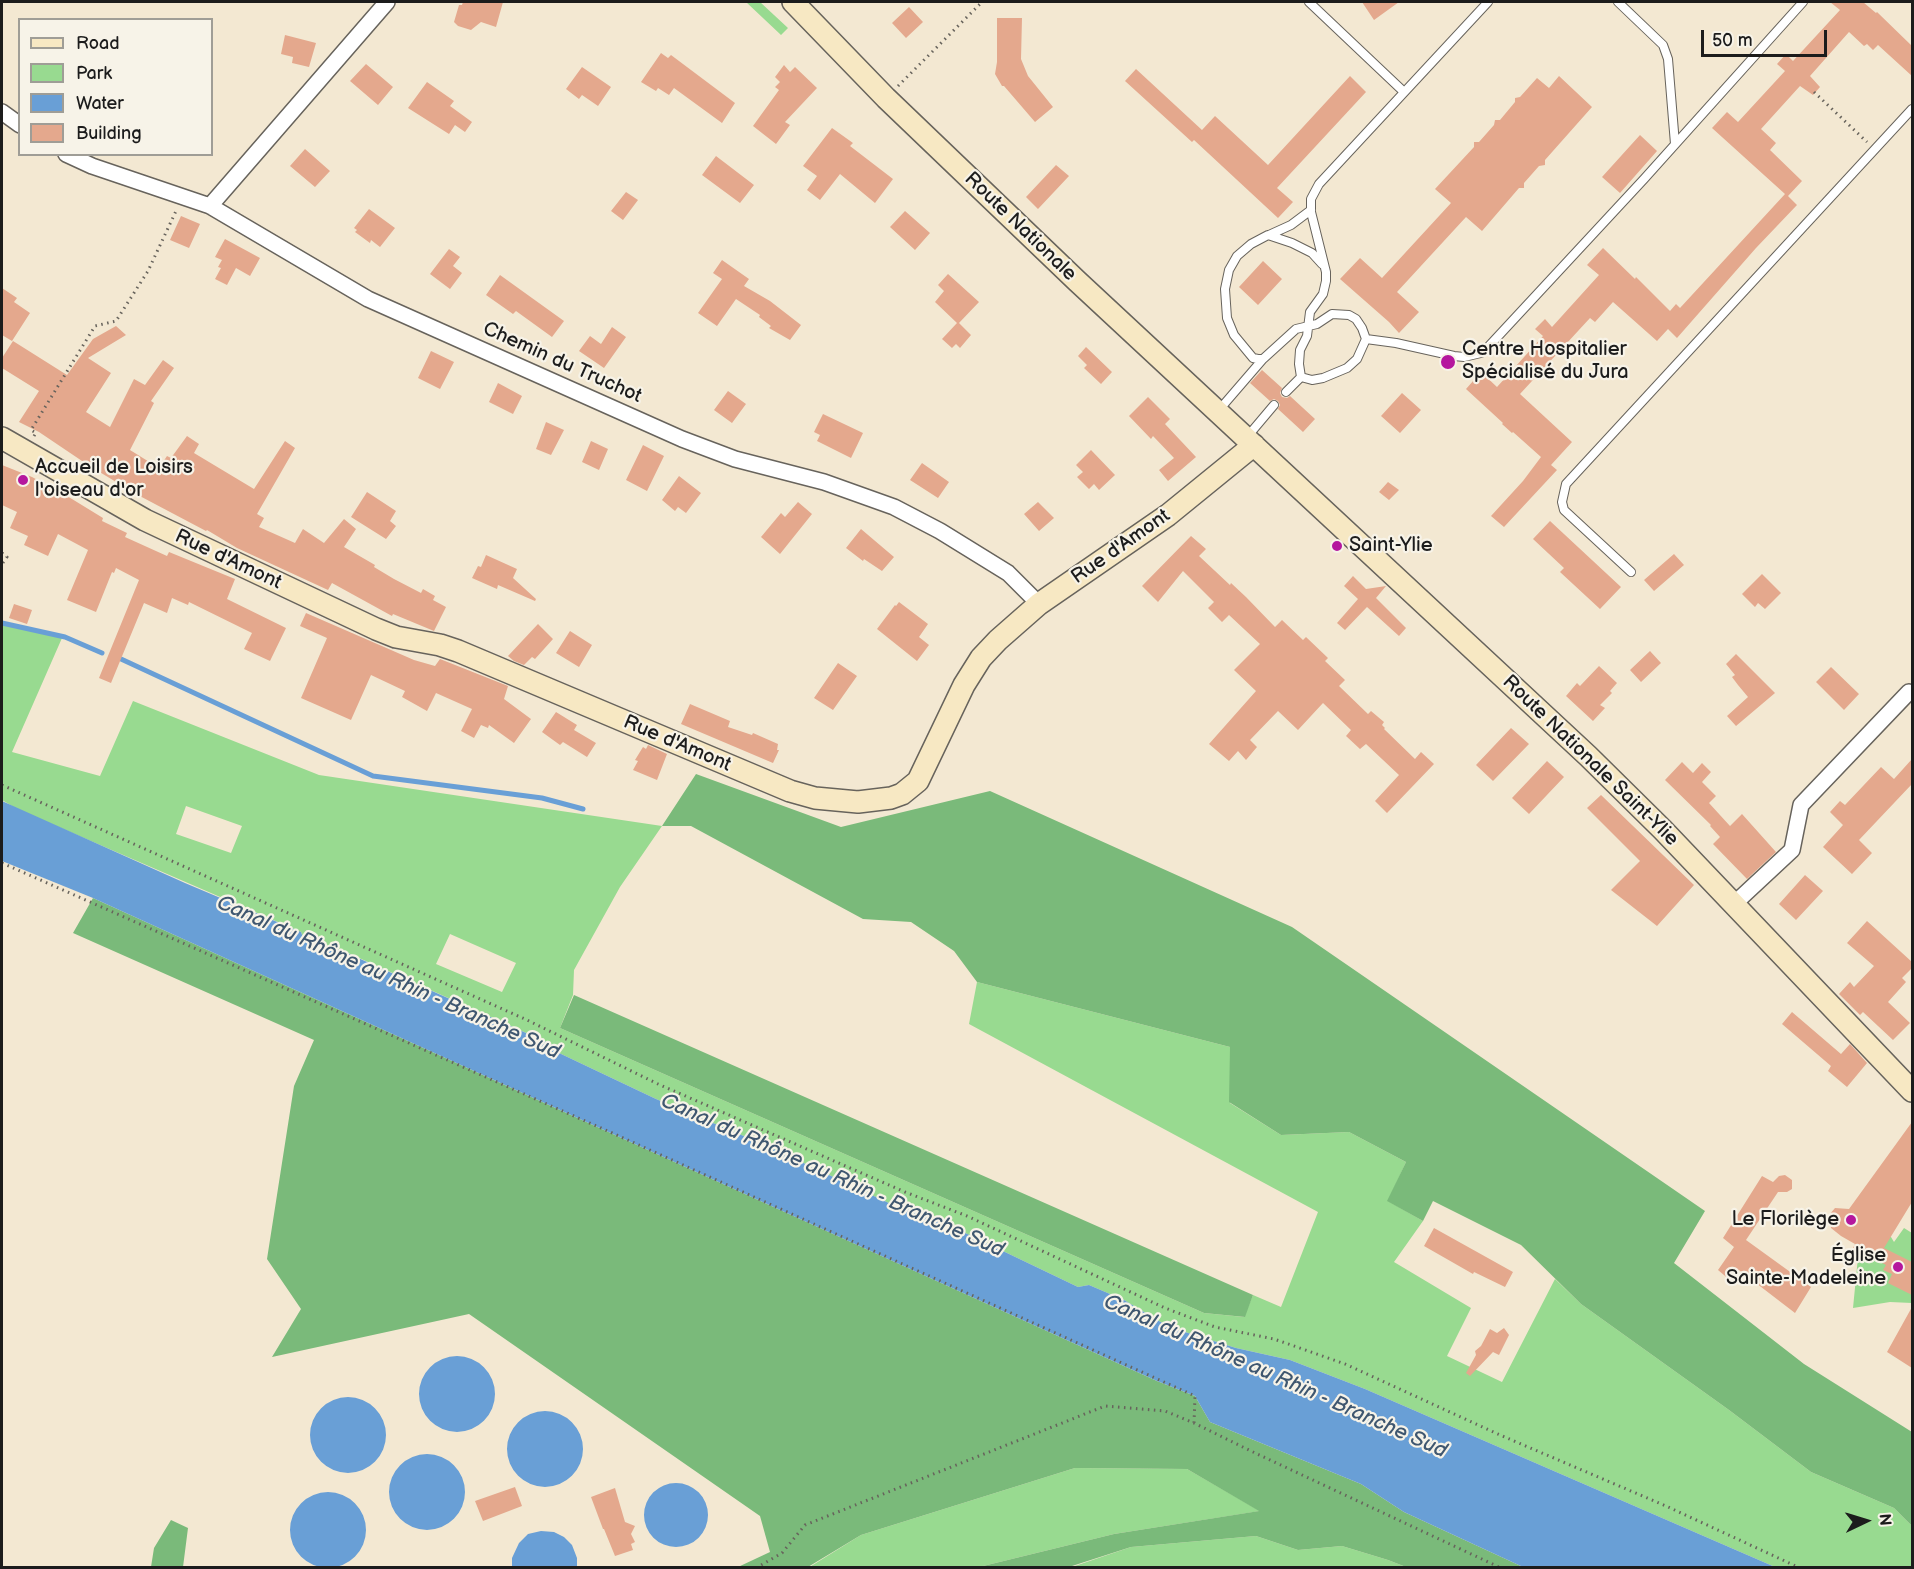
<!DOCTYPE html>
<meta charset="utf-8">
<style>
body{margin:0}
#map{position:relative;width:1914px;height:1569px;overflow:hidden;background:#f3e8d2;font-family:"Balsamiq Sans",sans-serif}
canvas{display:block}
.frame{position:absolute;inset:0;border:3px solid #1c1c1c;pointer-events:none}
.legend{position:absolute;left:18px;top:18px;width:195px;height:138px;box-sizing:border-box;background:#f7f3e8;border:2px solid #9f9d96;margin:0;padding:8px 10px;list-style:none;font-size:18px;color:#1c1c1c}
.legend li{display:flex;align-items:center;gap:12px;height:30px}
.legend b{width:30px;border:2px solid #9f9d96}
.north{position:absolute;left:1836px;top:1491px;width:60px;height:60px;-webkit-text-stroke:4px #f7f3e8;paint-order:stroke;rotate:86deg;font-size:16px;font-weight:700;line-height:24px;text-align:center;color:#1c1c1c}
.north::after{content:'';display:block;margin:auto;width:21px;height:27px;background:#1c1c1c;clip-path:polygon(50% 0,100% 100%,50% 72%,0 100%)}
.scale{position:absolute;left:1701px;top:30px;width:126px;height:27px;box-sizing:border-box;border:3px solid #1c1c1c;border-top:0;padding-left:8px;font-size:18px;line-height:21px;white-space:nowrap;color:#1c1c1c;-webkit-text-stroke:4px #f7f3e8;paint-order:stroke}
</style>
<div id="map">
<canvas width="1914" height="1569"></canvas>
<div class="frame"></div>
<ul class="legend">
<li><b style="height:8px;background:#f7e8c3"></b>Road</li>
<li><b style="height:16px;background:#98da90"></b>Park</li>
<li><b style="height:16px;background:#699fd6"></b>Water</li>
<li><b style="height:16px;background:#e4a88d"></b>Building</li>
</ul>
<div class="north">N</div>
<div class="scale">50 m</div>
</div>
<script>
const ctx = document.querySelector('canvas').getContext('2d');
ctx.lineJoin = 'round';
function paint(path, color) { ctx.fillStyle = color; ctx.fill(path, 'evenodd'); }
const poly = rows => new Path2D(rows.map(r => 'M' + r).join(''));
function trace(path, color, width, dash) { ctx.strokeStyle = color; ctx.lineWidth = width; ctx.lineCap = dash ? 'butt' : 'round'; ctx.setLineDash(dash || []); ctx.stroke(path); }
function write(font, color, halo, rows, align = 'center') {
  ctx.font = font + ' "Balsamiq Sans",sans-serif'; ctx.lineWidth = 4.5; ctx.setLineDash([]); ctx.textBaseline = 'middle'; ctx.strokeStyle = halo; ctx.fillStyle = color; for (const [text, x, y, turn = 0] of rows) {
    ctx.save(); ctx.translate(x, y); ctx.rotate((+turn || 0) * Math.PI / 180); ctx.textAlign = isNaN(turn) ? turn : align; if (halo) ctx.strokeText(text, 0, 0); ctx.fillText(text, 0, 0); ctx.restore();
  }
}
paint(poly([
 [746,2,760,2,788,28,781,35],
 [2,625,43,632,62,638,12,752,100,776,133,701,319,775,662,826,620,887,574,970,573,995,560,1028,1204,1313,1244,1317,1253,1295,1281,1307,1318,1212,969,1024,977,982,1230,1047,1230,1103,1281,1135,1349,1132,1406,1162,1388,1201,1423,1221,1394,1262,1471,1308,1447,1356,1502,1382,1555,1279,1581,1304,1729,1410,1811,1472,1894,1508,1912,1526,1912,1567,1775,1567,1365,1389,1290,1360,1236,1348,1169,1327,1124,1300,1089,1285,1078,1287,936,1219,900,1204,893,1205,765,1145,656,1099,559,1053,553,1045,339,949,328,951,304,940,301,932,17,809,2,800],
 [186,806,242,826,231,853,176,834],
 [450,934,516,963,502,992,436,964],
 [1904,1228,1912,1233,1912,1303,1890,1302,1853,1308,1859,1247,1876,1235,1891,1237,1894,1242],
 [1075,1468,1187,1469,1260,1511,1114,1534,979,1567,808,1568,861,1535],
 [1256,1536,1298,1550,1342,1546,1388,1560,1406,1567,1069,1568,1131,1547]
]), '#98da90');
paint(poly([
 [696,774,841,827,990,791,1292,927,1705,1211,1674,1263,1804,1364,1912,1432,1912,1526,1894,1508,1811,1472,1729,1410,1581,1304,1521,1245,1433,1201,1423,1221,1387,1201,1406,1162,1349,1132,1281,1135,1229,1102,1230,1047,977,982,954,951,911,922,863,919,691,826,662,826],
 [93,898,1157,1381,1195,1396,1210,1422,1361,1484,1404,1512,1523,1567,1406,1567,1388,1560,1342,1546,1298,1550,1256,1536,1131,1547,1069,1567,979,1567,1114,1534,1259,1511,1187,1469,1075,1468,861,1535,808,1567,738,1567,770,1552,760,1516,469,1314,272,1357,301,1309,267,1259,294,1086,314,1040,73,933],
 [574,995,1253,1295,1245,1317,1204,1313,560,1028],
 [171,1520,188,1528,183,1567,151,1567,154,1548]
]), '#7aba7a');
paint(poly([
 [2,801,185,883,301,932,304,940,328,951,338,949,553,1045,559,1053,656,1099,765,1145,893,1205,900,1204,936,1219,1078,1287,1089,1285,1124,1300,1169,1327,1236,1348,1290,1360,1365,1389,1775,1567,1523,1567,1404,1512,1361,1484,1210,1422,1195,1396,1157,1381,93,898,2,861],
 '419 1394a38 38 0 1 1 76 0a38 38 0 1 1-76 0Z',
 '310 1435a38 38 0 1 1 76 0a38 38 0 1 1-76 0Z',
 '507 1449a38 38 0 1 1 76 0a38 38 0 1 1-76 0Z',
 '389 1492a38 38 0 1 1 76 0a38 38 0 1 1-76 0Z',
 '644 1515a32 32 0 1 1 64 0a32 32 0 1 1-64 0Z',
 '290 1530a38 38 0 1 1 76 0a38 38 0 1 1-76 0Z',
 [541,1531,554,1532,564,1537,572,1545,577,1558,577,1567,512,1567,512,1558,519,1543,528,1534]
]), '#699fd6');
trace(poly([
 [2,623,65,637,102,653],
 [121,659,373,776,542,798,583,809]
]), '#699fd6', 5);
paint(poly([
 [463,2,503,2,496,27,481,22,471,30,458,26,454,22,459,5,462,5],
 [1362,2,1399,2,1374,20],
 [1830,2,1863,2,1876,13,1877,12,1912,46,1912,76,1878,45,1873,50,1867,44,1864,46,1849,32,1810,76,1820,87,1813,95,1800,86,1761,129,1776,143,1770,150,1802,181,1788,196,1797,205,1756,248,1677,338,1668,329,1657,341,1613,302,1595,322,1590,318,1520,394,1572,442,1551,465,1557,470,1504,527,1491,516,1523,481,1541,457,1513,432,1512,433,1502,424,1503,423,1466,389,1481,372,1497,387,1543,336,1535,329,1545,319,1552,327,1599,275,1587,265,1603,248,1635,279,1636,277,1670,311,1676,304,1680,308,1785,194,1712,128,1727,112,1738,122,1785,71,1777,64,1786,54,1793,61,1840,10],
 [909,7,923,22,906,38,892,23],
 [997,18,1022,18,1021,59,1028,76,1053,107,1035,122,1004,86,1002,86,995,74,997,62],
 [285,35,316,43,309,67,292,63,293,57,281,54],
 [661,53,668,58,671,55,735,103,722,123,674,88,669,95,658,88,656,91,641,82],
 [366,64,393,87,378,105,350,81],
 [784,65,790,72,795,67,817,88,785,122,790,125,776,144,753,126,779,90,775,87,780,82,775,77],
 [582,67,611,87,598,106,582,95,579,99,566,89],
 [1136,69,1202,130,1215,116,1268,165,1350,76,1366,92,1277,188,1293,202,1278,218,1194,140,1192,142,1125,81],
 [1559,76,1592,107,1545,160,1545,165,1539,166,1524,183,1524,188,1519,188,1482,231,1466,217,1397,292,1419,312,1399,333,1389,322,1340,279,1360,258,1382,278,1451,203,1435,189,1474,147,1474,142,1479,142,1494,125,1495,120,1500,120,1515,102,1515,98,1520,97,1537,78,1549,88],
 [427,82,454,101,450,106,472,122,465,132,455,125,449,134,408,108],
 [832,128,853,143,850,146,893,179,875,203,840,174,820,200,807,190,817,176,803,166],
 [1640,135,1657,151,1620,193,1602,177],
 [305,149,330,171,315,187,290,166],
 [716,156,754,185,740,203,702,175],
 [1056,165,1069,176,1038,209,1026,197],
 [626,192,638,200,623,220,611,211],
 [369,209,395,228,380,247,371,240,370,243,355,232,357,230,354,228],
 [905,211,930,233,915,250,890,227],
 [181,216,200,224,189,248,170,240],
 [225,239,260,258,250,276,236,268,227,285,215,279,221,268,218,267,222,260,215,257],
 [449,249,460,257,453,266,462,273,450,289,430,274],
 [722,260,749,279,744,286,770,301,801,325,790,340,769,328,771,326,759,317,760,315,736,299,717,326,698,313,722,279,713,273],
 [1263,261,1282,279,1258,305,1239,287],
 [948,274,979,302,959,323,971,335,960,348,956,344,952,348,942,339,957,323,935,302,944,291,938,285],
 [500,275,564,321,552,337,516,311,513,314,486,295],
 [2,288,17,298,14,302,30,313,12,341,2,335],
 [116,326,126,335,88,358,111,373,86,412,110,427,134,379,145,385,163,360,174,368,151,401,154,403,130,450,159,468,167,456,171,458,187,436,199,444,194,453,254,489,285,441,295,448,257,514,264,518,259,527,295,543,303,529,324,543,344,519,356,529,344,547,375,565,374,567,394,579,421,593,423,589,435,596,433,600,446,607,434,631,393,614,392,616,332,583,328,590,237,548,207,530,206,531,136,494,88,465,39,432,19,422,39,391,2,368,2,358,13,341,67,375,93,339],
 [612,327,626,337,604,368,579,351,590,336,601,344],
 [1086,347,1112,372,1101,384,1084,368,1087,365,1078,356],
 [431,351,454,362,440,389,418,378],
 [1262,370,1282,388,1280,393,1282,397,1287,398,1290,396,1315,419,1303,432,1278,409,1280,405,1278,401,1274,399,1270,401,1250,383],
 [498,383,522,396,513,414,489,402],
 [728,391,746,404,732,423,714,410],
 [1402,393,1421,410,1400,433,1381,416],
 [1148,397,1170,419,1165,424,1196,457,1168,481,1159,470,1174,458,1153,436,1151,439,1129,416],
 [823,414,863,433,851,458,817,441,820,435,814,432],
 [546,422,564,430,551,455,536,449],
 [591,441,608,449,599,470,582,462],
 [643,445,664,456,647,491,626,480],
 [1091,450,1115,475,1099,490,1094,484,1089,489,1077,477,1083,472,1076,465],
 [922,463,949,482,938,498,910,480],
 [2,465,32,477,72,499,103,518,102,521,127,533,125,537,167,556,169,552,235,579,227,599,286,628,270,661,244,649,252,633,189,602,188,605,172,598,167,613,144,603,111,683,99,678,139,580,116,568,114,573,112,572,96,612,67,600,88,550,58,534,48,556,24,545,28,536,10,528,17,512,2,505],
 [679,476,701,493,686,513,678,507,675,511,662,500],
 [1388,482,1399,490,1389,500,1379,492],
 [367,492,396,511,390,521,396,526,386,539,351,517],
 [798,502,812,514,780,554,761,537,781,513,785,517],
 [1038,502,1054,518,1039,531,1024,514],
 [1550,521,1621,587,1600,609,1560,572,1564,568,1533,539],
 [861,529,894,557,882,571,864,559,863,561,846,548],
 [1191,536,1206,549,1199,556,1230,585,1231,583,1246,597,1275,627,1282,620,1303,640,1306,637,1328,658,1325,661,1345,680,1339,686,1368,714,1371,711,1384,722,1382,725,1385,728,1384,729,1415,759,1421,752,1434,764,1387,813,1375,801,1399,775,1366,744,1360,749,1346,736,1351,730,1323,703,1298,730,1278,711,1250,740,1257,747,1246,760,1238,751,1229,761,1209,744,1256,691,1234,670,1260,644,1229,615,1222,622,1208,608,1214,602,1183,571,1158,602,1142,586],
 [1674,554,1684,565,1654,591,1644,580],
 [486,555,517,569,513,578,536,599,535,601,498,585,497,589,472,578,478,566,481,567],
 [1762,574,1781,593,1765,609,1758,603,1755,607,1742,594],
 [1353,576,1366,589,1386,586,1376,598,1406,628,1399,636,1367,607,1345,630,1337,623,1358,599,1344,586],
 [899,602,928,624,919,637,929,645,917,661,877,629,895,605,896,606],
 [14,604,32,610,27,624,9,618],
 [306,613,414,660,435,666,440,659,508,686,504,699,531,719,514,743,489,725,488,728,481,725,474,738,461,731,472,709,436,693,427,711,402,697,405,691,371,675,351,720,301,698,327,638,300,626],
 [538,624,553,639,535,659,532,657,524,665,514,661,508,656],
 [570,631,592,645,579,667,556,653],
 [1650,651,1661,663,1641,682,1630,670],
 [1736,654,1775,693,1736,726,1727,716,1748,697,1738,685,1732,677,1735,675,1726,664],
 [838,663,857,676,833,710,814,698],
 [1599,666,1617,683,1610,691,1612,693,1600,705,1605,708,1593,721,1566,696,1577,683,1580,686],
 [1831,667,1859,694,1844,710,1816,682],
 [690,704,730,721,728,727,752,735,753,733,778,744,777,750,779,750,773,763,681,724],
 [556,712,577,725,574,730,596,743,587,757,563,742,560,745,542,732],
 [1511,728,1529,744,1493,781,1476,765],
 [648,745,667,754,657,780,633,770,638,761,635,760,643,747,646,749],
 [1912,759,1912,784,1859,840,1872,853,1852,874,1823,847,1843,825,1830,812,1840,801,1845,805,1881,767,1894,779],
 [1547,761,1564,777,1529,814,1512,798],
 [1682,762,1693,773,1702,763,1711,772,1702,782,1716,796,1709,803,1730,826,1742,814,1776,852,1747,879,1713,844,1720,837,1710,826,1711,825,1665,780],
 [1601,795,1694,885,1657,926,1611,890,1640,861,1587,808],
 [1805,875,1823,891,1796,920,1779,904],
 [1867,921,1912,962,1912,968,1902,978,1906,982,1888,1002,1910,1023,1893,1040,1863,1012,1860,1015,1839,994,1850,982,1854,987,1874,966,1847,943],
 [1792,1012,1841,1054,1850,1044,1867,1063,1847,1087,1828,1071,1831,1066,1782,1024],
 [1912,1122,1912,1202,1884,1248,1912,1262,1912,1295,1888,1283,1892,1274,1883,1270,1886,1265,1853,1248,1855,1244,1841,1236,1831,1228,1829,1215,1835,1208,1849,1209],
 [1785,1175,1792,1180,1792,1189,1787,1192,1778,1192,1746,1240,1811,1287,1795,1313,1739,1270,1731,1281,1718,1270,1734,1247,1723,1238,1762,1176,1773,1182,1779,1176],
 [1434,1228,1513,1272,1505,1287,1474,1272,1473,1274,1424,1246],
 [1912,1307,1912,1368,1887,1352],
 [1504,1328,1509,1335,1499,1355,1493,1352,1470,1376,1466,1373,1476,1355,1475,1351,1481,1346,1490,1329,1497,1333],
 [515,1487,522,1506,483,1521,475,1501],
 [615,1488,625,1522,635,1526,631,1534,635,1542,631,1544,633,1550,615,1556,604,1529,603,1529,591,1497]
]), '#e4a88d');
const lane = poly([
 [1309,2,1404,92],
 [1618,2,1663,45,1668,59,1675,144],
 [1269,235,1291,225,1311,210],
 [1366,339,1396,343,1454,356,1464,357,1481,353,1489,346,1644,179,1803,2],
 [1301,377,1299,364,1300,350,1307,336,1310,312,1323,294,1326,281,1326,272,1311,212,1311,199,1319,184,1488,2],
 [1301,377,1312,380,1323,378,1347,368,1357,359,1366,339,1362,328,1356,319,1349,315,1332,314,1317,324,1296,329,1263,359,1258,359,1253,358,1234,335,1227,318,1225,289,1229,270,1237,256,1251,244,1268,235,1292,243,1312,253,1322,264],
 [1286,392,1301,377],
 [1219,410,1263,359],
 [1247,437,1274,405],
 [1631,572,1564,510,1562,502,1566,484,1912,109]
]);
const street = poly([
 [2,112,20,125],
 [66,154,92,166,210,206,368,299,682,439,735,459,824,482,894,507,940,531,1008,573,1039,604],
 [210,206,387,2],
 [1734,904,1792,850,1801,805,1909,692]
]);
const secondary = poly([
 [793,2,886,98,1077,281,1588,756,1663,830,1912,1091],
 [2,438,145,520,376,629,396,637,440,645,458,651,790,791,815,798,858,802,891,798,902,794,918,781,964,685,981,658,998,640,1039,604,1168,515,1254,445]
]);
trace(lane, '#67635c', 10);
trace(street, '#67635c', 18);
trace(secondary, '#67635c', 24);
trace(poly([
 [898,86,982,2],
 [1814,92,1867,142],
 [34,436,36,433,31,430,95,326,116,321,148,271,176,211],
 [2,553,7,557,2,564],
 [2,785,527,1020,658,1084,905,1192,967,1216,1165,1308,1215,1327,1274,1339,1345,1364,1500,1435,1666,1506,1800,1568],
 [2,863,610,1132,1195,1396,1194,1423],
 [756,1568,782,1553,805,1525,1105,1406,1165,1411,1194,1423,1253,1452,1501,1568]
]), '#67635c', 3, [1.5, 4.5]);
trace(lane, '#fff', 8);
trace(street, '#fff', 15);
trace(secondary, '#f7e8c3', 21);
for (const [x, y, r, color] of [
 [1448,362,8,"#b5179e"],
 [23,480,6,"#b5179e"],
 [1337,546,6,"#b5179e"],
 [1851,1220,6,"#b5179e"],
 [1898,1267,6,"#b5179e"]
]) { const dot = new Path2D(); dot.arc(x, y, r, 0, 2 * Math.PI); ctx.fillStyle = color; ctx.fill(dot); trace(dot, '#f7f3e8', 2); }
write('20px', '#1c1c1c', '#f7f3e8', [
 ["Route Nationale",1020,227,44],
 ["Chemin du Truchot",562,363,24],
 ["Rue d'Amont",1121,547,-35],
 ["Rue d'Amont",228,560,25],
 ["Rue d'Amont",677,744,23],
 ["Route Nationale Saint-Ylie",1590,761,44]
]);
write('20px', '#1c1c1c', '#f7f3e8', [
 ["Centre Hospitalier",1462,350],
 ["Spécialisé du Jura",1462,373],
 ["Accueil de Loisirs",35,468],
 ["l'oiseau d'or",35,491],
 ["Saint-Ylie",1349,546],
 ["Le Florilège",1839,1220,"right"],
 ["Église",1886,1256,"right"],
 ["Sainte-Madeleine",1886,1279,"right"]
], 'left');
write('italic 21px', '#3f5770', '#f7f3e8', [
 ["Canal du Rhône au Rhin - Branche Sud",388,978,24],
 ["Canal du Rhône au Rhin - Branche Sud",832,1176,24],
 ["Canal du Rhône au Rhin - Branche Sud",1275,1377,24]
]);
</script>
